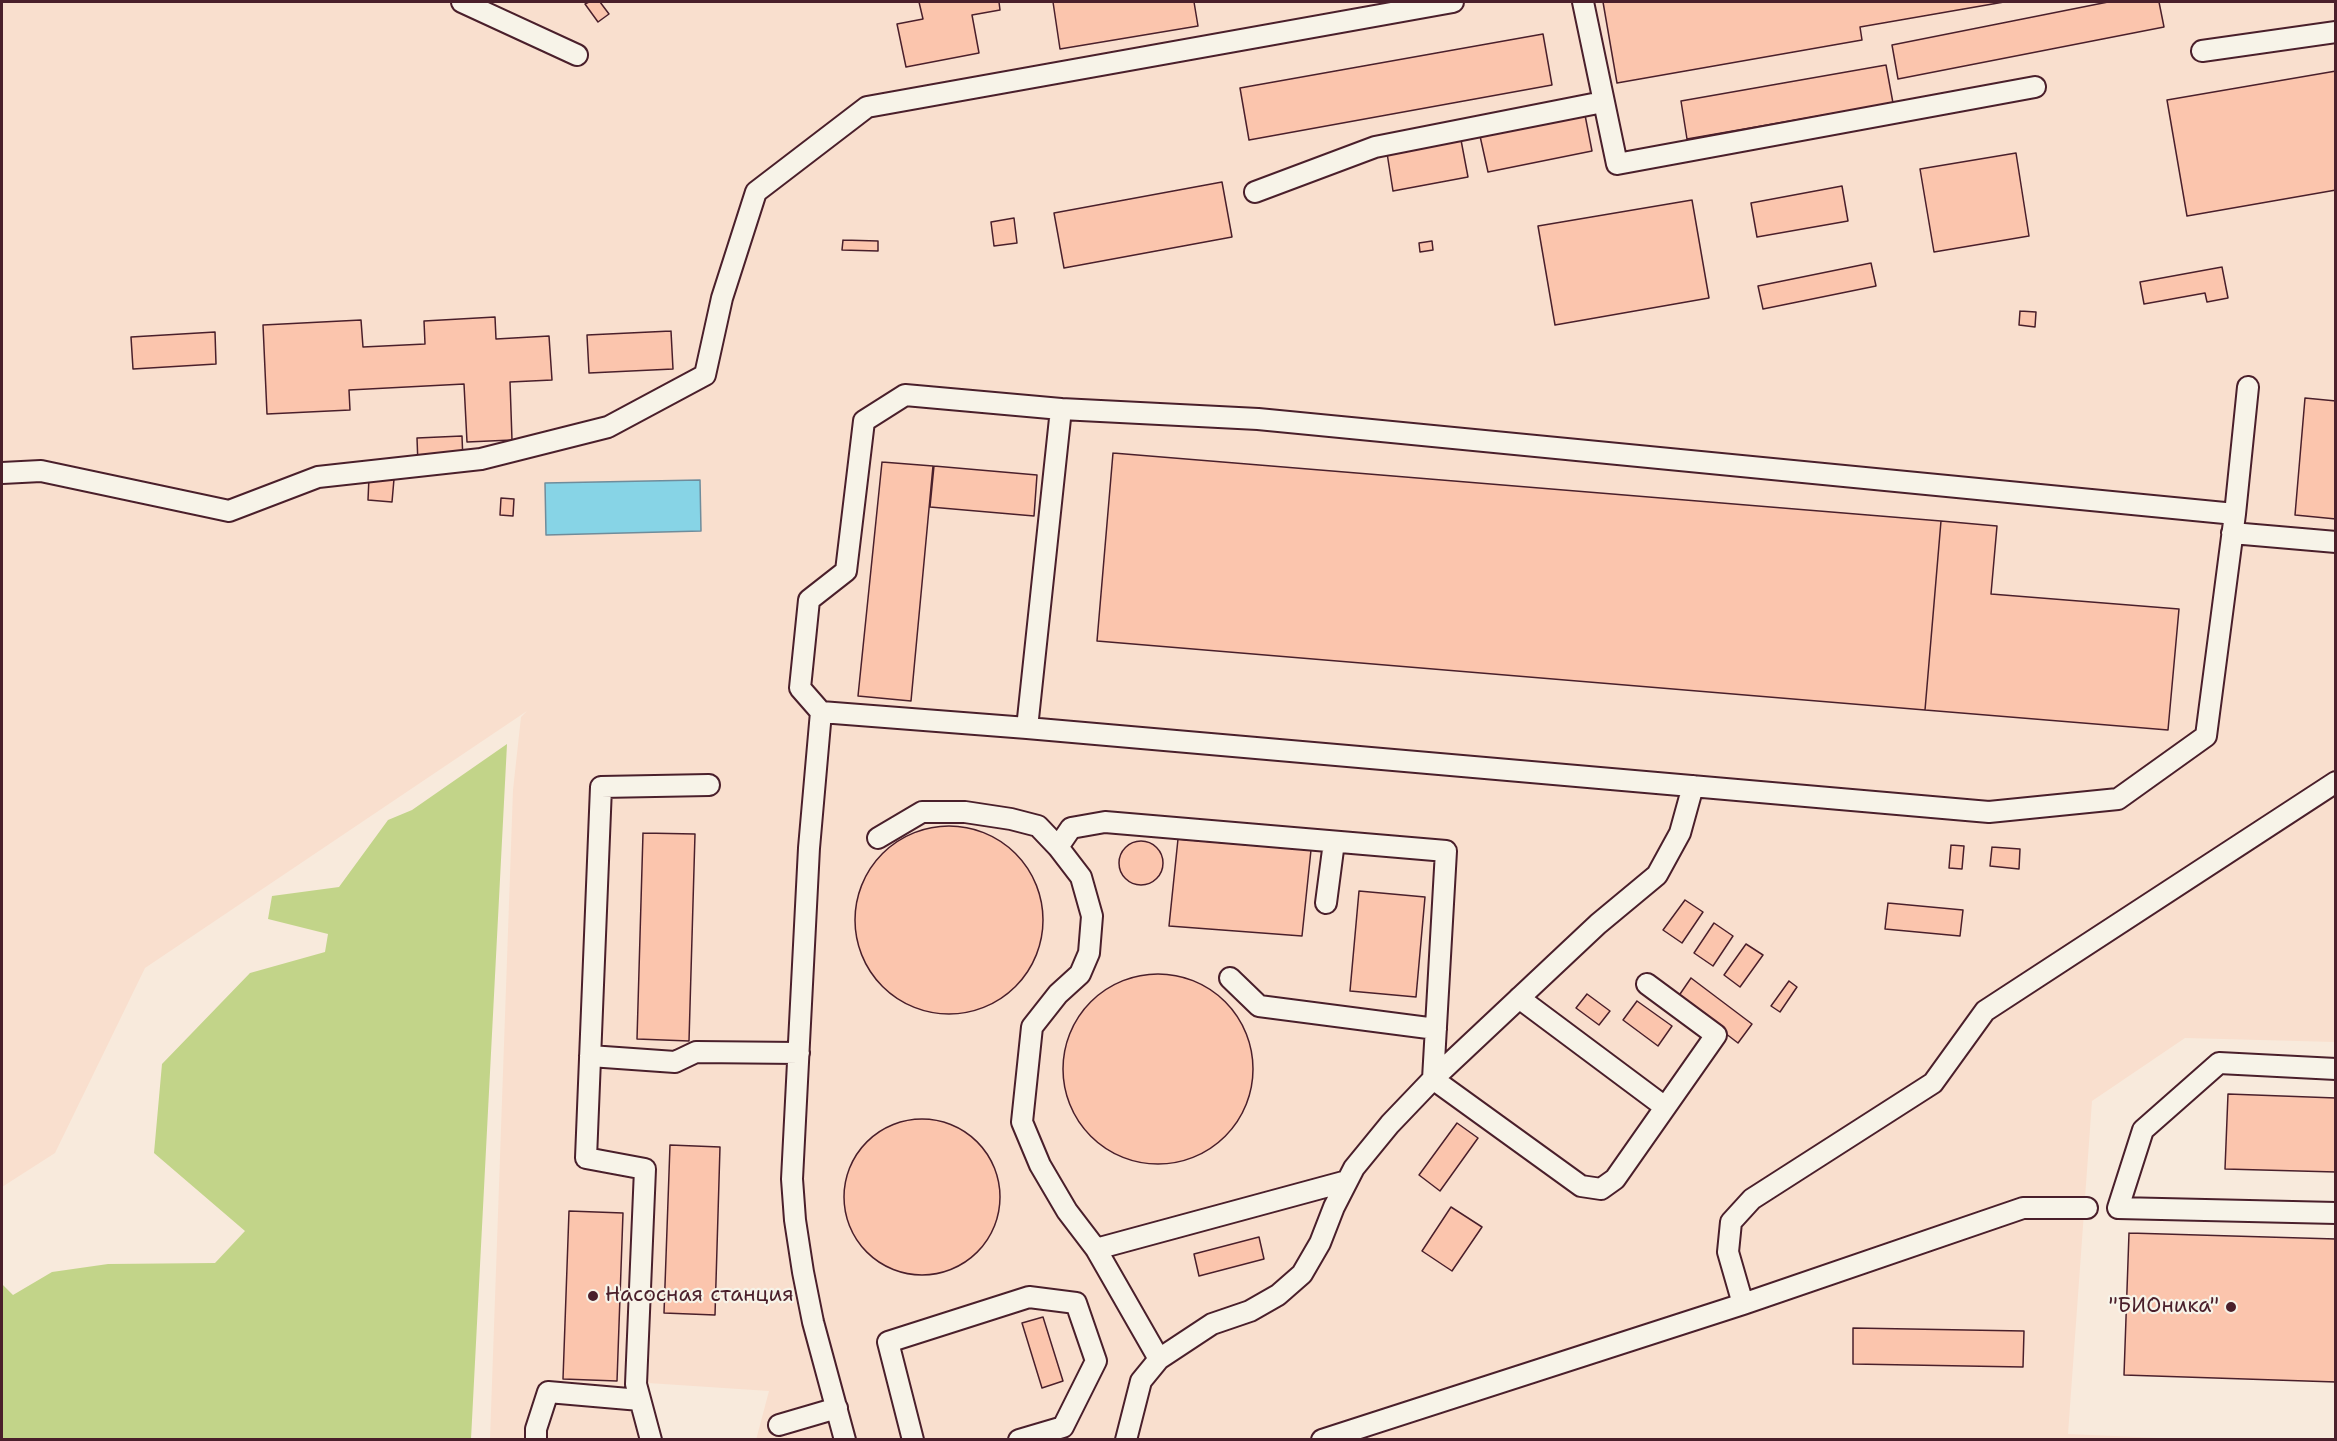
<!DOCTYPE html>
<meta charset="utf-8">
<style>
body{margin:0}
#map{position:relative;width:2337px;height:1441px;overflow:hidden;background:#f8eadc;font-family:"Shantell Sans",sans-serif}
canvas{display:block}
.frame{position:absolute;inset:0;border:3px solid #4a1f2b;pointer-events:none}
</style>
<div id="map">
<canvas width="2337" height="1441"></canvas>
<div class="frame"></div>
</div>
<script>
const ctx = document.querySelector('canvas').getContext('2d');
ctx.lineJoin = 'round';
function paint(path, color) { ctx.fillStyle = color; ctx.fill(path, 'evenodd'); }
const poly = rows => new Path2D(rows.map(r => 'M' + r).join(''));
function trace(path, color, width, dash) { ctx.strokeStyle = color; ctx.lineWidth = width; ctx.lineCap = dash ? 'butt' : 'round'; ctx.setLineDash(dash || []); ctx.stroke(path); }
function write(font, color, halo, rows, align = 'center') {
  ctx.font = font + ' "Shantell Sans",sans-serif'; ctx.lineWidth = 4.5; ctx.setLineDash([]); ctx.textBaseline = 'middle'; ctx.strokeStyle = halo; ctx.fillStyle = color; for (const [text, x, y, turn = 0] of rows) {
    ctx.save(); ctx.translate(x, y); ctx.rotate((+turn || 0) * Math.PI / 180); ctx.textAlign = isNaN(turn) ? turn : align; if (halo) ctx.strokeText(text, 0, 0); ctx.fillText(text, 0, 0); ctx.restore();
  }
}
paint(poly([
 [2,2,2335,2,2335,1042,2185,1038,2092,1101,2068,1434,2182,1439,756,1440,769,1391,648,1383,662,1439,490,1439,513,790,521,717,527,711,145,968,55,1153,2,1187]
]), '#f9dfce');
paint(poly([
 [507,744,471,1439,2,1439,2,1284,13,1295,52,1272,108,1264,215,1263,245,1231,154,1153,162,1064,250,973,325,952,328,934,268,919,272,896,339,887,388,820,412,810]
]), '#c2d489');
const water = poly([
 [700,480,701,531,546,535,545,483,700,480]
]);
paint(water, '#87d4e6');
trace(water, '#6f8c9b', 1.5);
const building = poly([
 [589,2,600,2,609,14,598,22,585,4,589,2],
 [919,2,999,2,1000,10,972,15,979,53,906,67,897,24,923,19,919,2],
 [1053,2,1194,2,1198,26,1060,49,1053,2],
 [1603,2,2004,2,1860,27,1862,40,1617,83,1603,2],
 [2108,2,2159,2,2164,27,1898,79,1892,45,2108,2],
 [1543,34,1552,85,1249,140,1240,88,1543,34],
 [1886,65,1893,103,1687,139,1681,101,1886,65],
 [2336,71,2336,190,2187,216,2167,100,2336,71],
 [1585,115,1592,151,1488,172,1480,136,1585,115],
 [1461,140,1468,177,1393,191,1387,153,1461,140],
 [2016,153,2029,236,1934,252,1920,169,2016,153],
 [1222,182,1232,237,1064,268,1054,213,1222,182],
 [1842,186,1848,221,1757,237,1751,203,1842,186],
 [1692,200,1709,298,1555,325,1538,226,1692,200],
 [1014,218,1017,243,994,246,991,222,1014,218],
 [843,240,878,241,878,251,842,250,843,240],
 [1432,241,1433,250,1420,252,1419,243,1432,241],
 [1871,263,1876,286,1763,309,1758,286,1871,263],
 [2222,267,2228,298,2207,302,2205,293,2144,304,2140,282,2222,267],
 [2020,311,2036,312,2035,327,2019,325,2020,311],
 [495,317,496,339,549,336,552,380,510,382,512,440,467,442,464,384,349,390,350,410,267,414,263,325,361,320,363,347,425,344,424,321,495,317],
 [671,331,673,369,589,373,587,335,671,331],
 [215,332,216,364,133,369,131,337,215,332],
 [2305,398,2336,401,2336,519,2295,515,2305,398],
 [462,436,463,462,418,465,417,438,462,436],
 [1113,453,1941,521,1925,710,1097,641,1113,453],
 [882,462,933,466,911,701,858,696,882,462],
 [934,466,1037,475,1034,516,930,507,934,466],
 [369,477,394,479,392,502,368,500,369,477],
 [501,498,514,499,513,516,500,515,501,498],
 [1941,521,1997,526,1991,594,2179,609,2168,730,1925,710,1941,521],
 '855 920a94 94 0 1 1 188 0a94 94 0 1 1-188 0Z',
 [643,833,695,834,689,1041,637,1039,643,833],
 [1178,839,1311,850,1302,936,1169,926,1178,839],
 '1119 863a22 22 0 1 1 44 0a22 22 0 1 1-44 0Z',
 [1951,845,1964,846,1962,869,1949,868,1951,845],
 [1992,847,2020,849,2019,869,1990,866,1992,847],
 [1359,891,1425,897,1416,997,1350,991,1359,891],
 [1685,900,1703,912,1682,943,1663,930,1685,900],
 [1888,903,1963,910,1960,936,1885,929,1888,903],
 [1714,923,1733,936,1713,966,1694,953,1714,923],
 [1746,944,1763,955,1740,987,1724,975,1746,944],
 '1063 1069a95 95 0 1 1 190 0a95 95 0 1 1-190 0Z',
 [1691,978,1752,1024,1738,1043,1678,997,1691,978],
 [1789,981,1797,987,1780,1012,1771,1006,1789,981],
 [1587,994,1610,1011,1599,1025,1576,1008,1587,994],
 [1637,1001,1672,1026,1658,1046,1623,1020,1637,1001],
 [2228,1094,2336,1098,2336,1172,2225,1169,2228,1094],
 '844 1197a78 78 0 1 1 156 0a78 78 0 1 1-156 0Z',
 [1457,1123,1478,1138,1440,1191,1419,1175,1457,1123],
 [670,1145,720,1147,715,1315,664,1313,670,1145],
 [1451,1207,1482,1227,1452,1271,1422,1251,1451,1207],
 [569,1211,623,1213,617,1381,563,1379,569,1211],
 [2129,1233,2336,1239,2336,1382,2124,1375,2129,1233],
 [1259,1237,1264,1259,1199,1276,1194,1254,1259,1237],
 [1043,1317,1063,1381,1042,1388,1022,1323,1043,1317],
 [1853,1328,2024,1331,2023,1367,1853,1364,1853,1328]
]);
paint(building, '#fbc5ad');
trace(building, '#4a1f2b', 1.5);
const minor = poly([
 [462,2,577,55],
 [1583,2,1617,164,2035,87],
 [2202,51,2336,32],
 [1255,192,1375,147,1603,102],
 [2,473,41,471,229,511,318,477,481,459,608,427,705,375,722,298,756,192,867,107,1453,2],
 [2235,514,2248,387],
 [2232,533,2336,542],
 [821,712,1027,728,1061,409],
 [878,838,922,812,965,812,1011,819,1038,826,1058,847,1081,877,1092,916,1089,953,1080,974,1058,994,1032,1027,1022,1122,1040,1165,1067,1211,1096,1249,1159,1359],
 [1058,847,1071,828,1105,822,1446,851,1433,1079,1581,1186,1601,1189,1615,1179,1716,1035,1647,984],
 [1326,903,1334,842],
 [1230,978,1259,1006,1436,1029],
 [1519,998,1665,1107],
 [590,1056,675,1062,696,1052,799,1053],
 [2336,1069,2219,1063,2143,1130,2118,1208,2336,1213],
 [1096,1249,1347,1181],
 [1743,1304,1728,1252,1731,1222,1752,1199,1933,1083,1985,1011,2336,782],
 [779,1425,837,1408],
 [536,1440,536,1429,548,1392,640,1400],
 [651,1440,636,1384,645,1169,586,1158,601,787,709,785],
 [845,1440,813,1322,803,1272,795,1220,792,1179,809,848,821,712,800,688,809,600,846,571,864,421,905,395,1061,409,1258,419,2235,514,2206,736,2118,799,1989,812,1027,728],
 [913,1440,888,1342,1029,1297,1076,1303,1096,1361,1063,1427,1019,1440],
 [1126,1440,1141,1381,1159,1359,1212,1324,1250,1311,1278,1295,1302,1274,1320,1243,1334,1207,1354,1168,1390,1124,1433,1079,1598,924,1657,875,1680,833,1693,786],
 [1322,1440,1743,1304,2023,1208,2087,1208]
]);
trace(minor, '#4a1f2b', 24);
trace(minor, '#f7f3e8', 20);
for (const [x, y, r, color] of [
 [593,1296,6,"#4a1f2b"],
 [2231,1307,6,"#4a1f2b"]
]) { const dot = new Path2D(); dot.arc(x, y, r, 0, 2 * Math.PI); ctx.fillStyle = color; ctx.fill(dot); trace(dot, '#f7f3e8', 2); }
write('21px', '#4a1f2b', '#f7f3e8', [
 ["Насосная станция",605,1296],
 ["\"БИОника\"",2219,1307,"right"]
], 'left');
</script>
